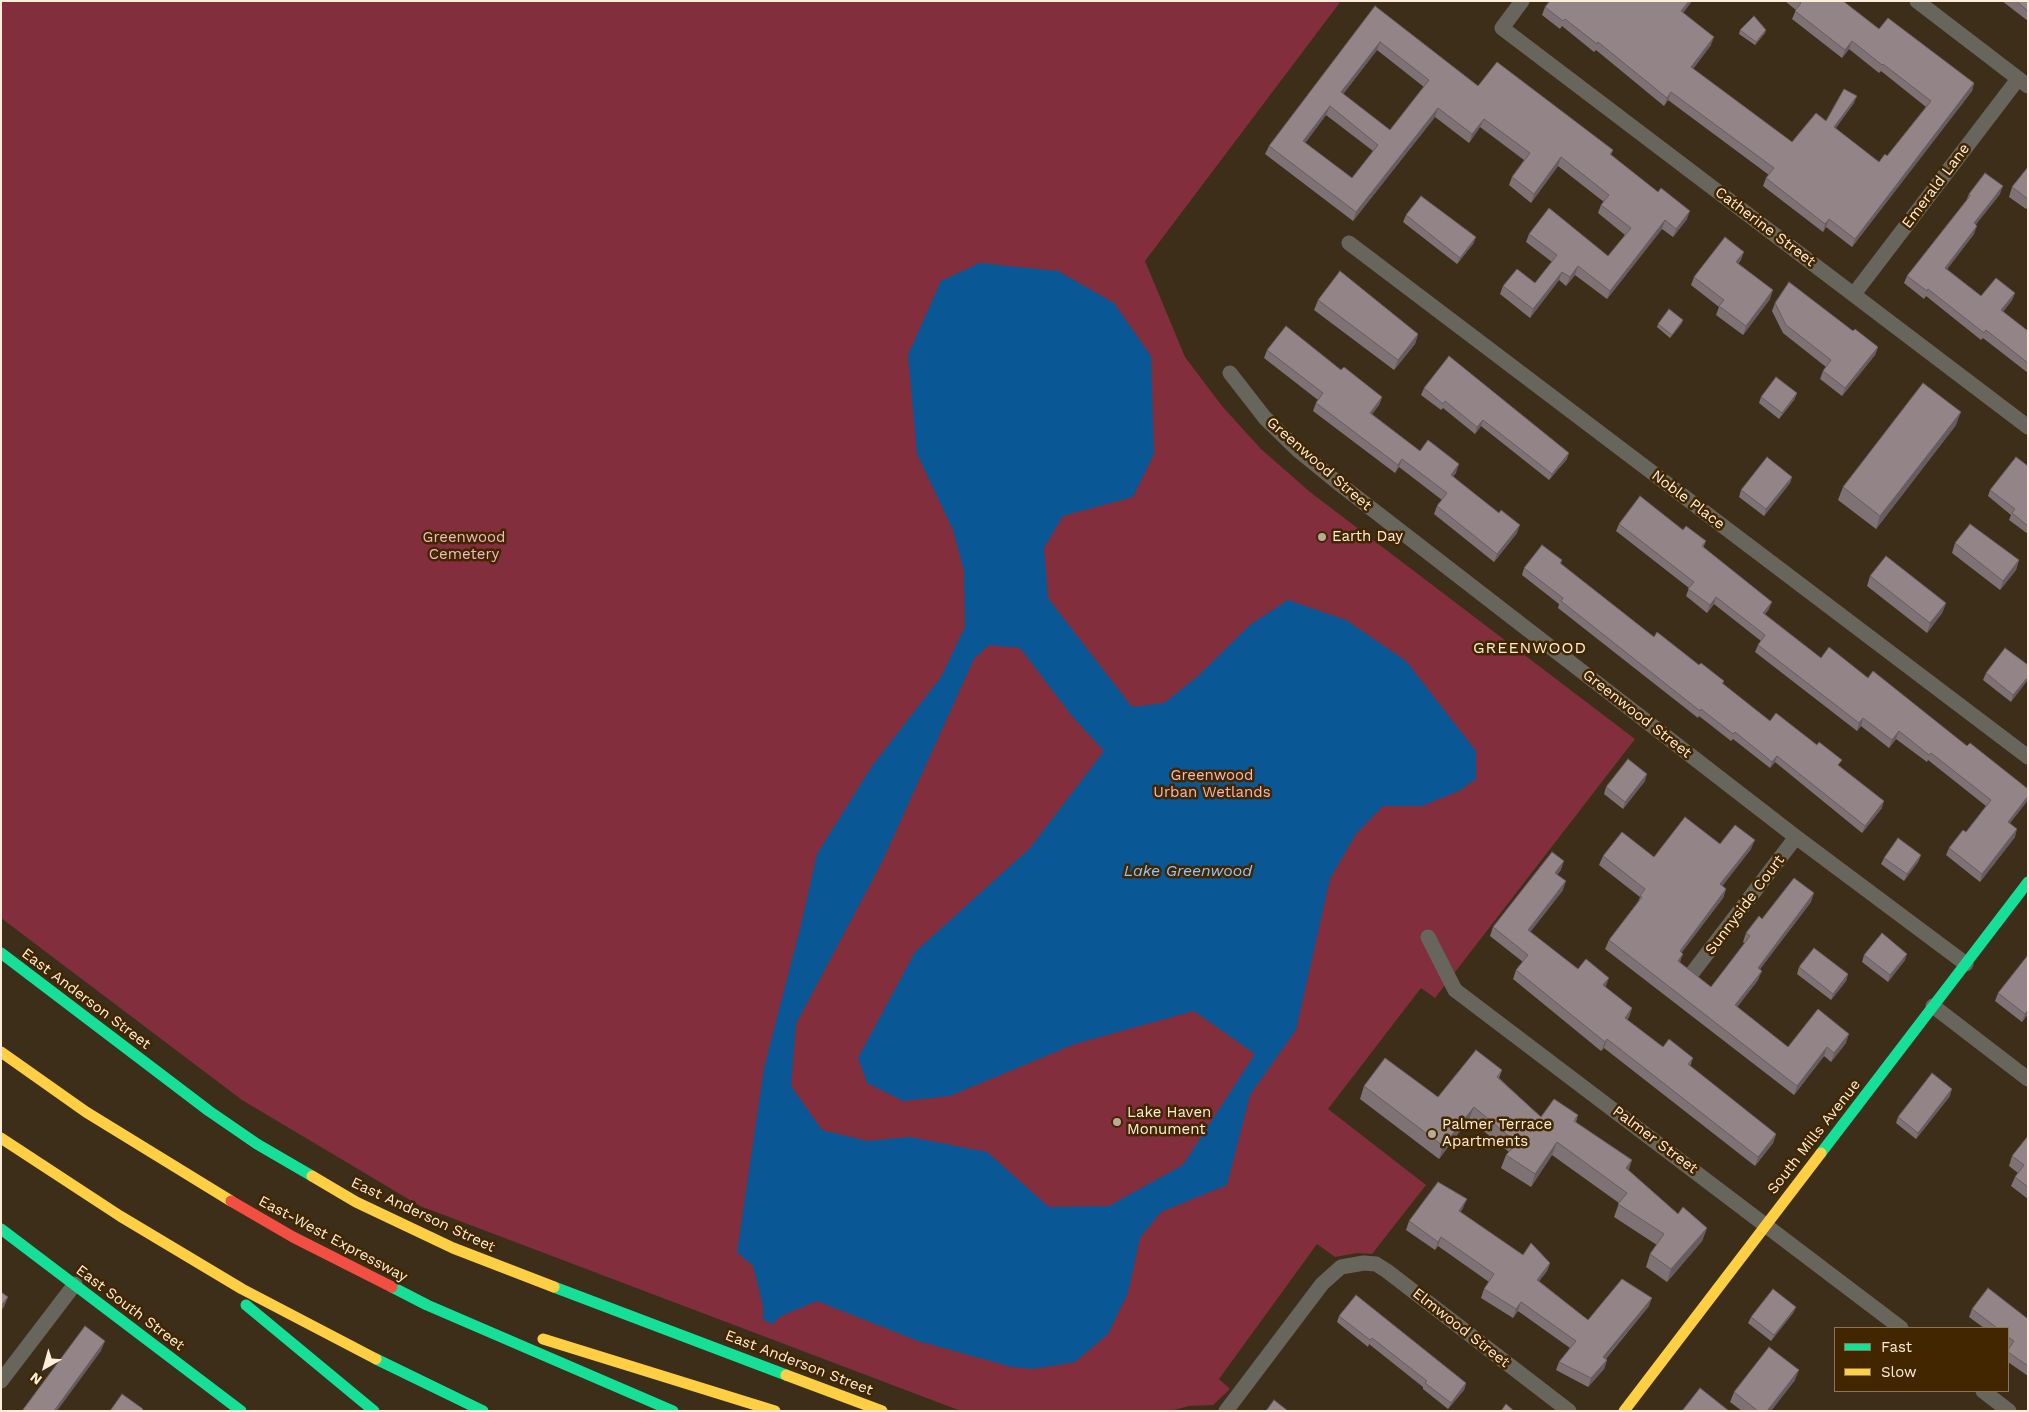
<!DOCTYPE html>
<style>
body{margin:0}
#map{position:relative;width:2029px;height:1412px;overflow:hidden;background:#3d2e19;font-family:"Work Sans",sans-serif}
canvas{display:block}
.frame{position:absolute;inset:0;border:2px solid #feedd9;pointer-events:none}
.legend{position:absolute;left:1834px;top:1327px;width:175px;height:65px;box-sizing:border-box;background:#412600;border:1px solid #8d7657;margin:0;padding:6px 9px;list-style:none;font-size:15px;color:#feedd9}
.legend li{display:flex;align-items:center;gap:10px;height:25px}
.legend b{width:25px;border:1px solid #8d7657}
.north{position:absolute;left:20px;top:1342px;width:50px;height:50px;-webkit-text-stroke:4px #412600;paint-order:stroke;rotate:218deg;font-size:14px;font-weight:700;line-height:20px;text-align:center;color:#feedd9}
.north::after{content:'';display:block;margin:auto;width:18px;height:22px;background:#feedd9;clip-path:polygon(50% 0,100% 100%,50% 72%,0 100%)}
</style>
<div id="map">
<canvas width="2029" height="1412"></canvas>
<div class="frame"></div>
<ul class="legend">
<li><b style="height:6px;background:#16e098"></b>Fast</li>
<li><b style="height:6px;background:#ffcf43"></b>Slow</li>
</ul>
<div class="north">N</div>
</div>
<script>
const ctx = document.querySelector('canvas').getContext('2d');
ctx.lineJoin = 'round';
function paint(path, color) { ctx.fillStyle = color; ctx.fill(path, 'evenodd'); }
const poly = rows => new Path2D(rows.map(r => 'M' + r).join(''));
function trace(path, color, width, dash) { ctx.strokeStyle = color; ctx.lineWidth = width; ctx.lineCap = dash ? 'butt' : 'round'; ctx.setLineDash(dash || []); ctx.stroke(path); }
function write(font, color, halo, rows, align = 'center') {
  ctx.font = font + ' "Work Sans",sans-serif'; ctx.lineWidth = 5; ctx.setLineDash([]); ctx.textBaseline = 'middle'; ctx.strokeStyle = halo; ctx.fillStyle = color; for (const [text, x, y, turn = 0] of rows) {
    ctx.save(); ctx.translate(x, y); ctx.rotate((+turn || 0) * Math.PI / 180); ctx.textAlign = isNaN(turn) ? turn : align; if (halo) ctx.strokeText(text, 0, 0); ctx.fillText(text, 0, 0); ctx.restore();
  }
}
paint(poly([
 [1,1,1341,1,1145,261,1185,357,1222,406,1261,449,1310,492,1635,739,1435,998,1421,988,1328,1109,1426,1185,1372,1254,1357,1253,1335,1257,1317,1244,1219,1379,1230,1389,1213,1405,1189,1406,1170,1411,961,1411,420,1206,242,1100,1,918]
]), '#822e3c');
paint(poly([
 [980,263,1058,271,1114,303,1151,356,1154,454,1133,497,1063,516,1044,548,1048,598,1132,707,1164,703,1197,677,1250,625,1288,600,1346,620,1406,661,1476,751,1476,779,1459,791,1422,806,1383,806,1356,834,1330,879,1296,1030,1250,1095,1227,1185,1161,1212,1140,1238,1128,1293,1108,1334,1075,1362,1034,1369,1012,1367,918,1341,817,1301,781,1316,773,1324,763,1320,763,1306,753,1266,737,1252,764,1068,801,925,817,854,872,766,941,677,965,627,964,571,953,530,917,454,908,355,941,281],
 [989,645,1020,648,1072,716,1104,751,1030,848,915,952,858,1058,867,1083,903,1101,950,1096,1075,1044,1194,1011,1255,1054,1183,1165,1109,1206,1049,1207,987,1152,910,1137,867,1141,822,1130,791,1086,796,1024,882,862,974,659]
]), '#0a5795');
trace(poly([
 [1522,1,1502,28,2028,427],
 [1917,1,2028,86],
 [1349,243,2028,757],
 [1854,294,2018,79],
 [1230,373,1265,418,1299,451,1337,482,1796,837,1966,964],
 [1428,937,1455,990,1901,1328],
 [1693,972,1796,837],
 [1933,1006,2028,1079],
 [1,1381,75,1284],
 [1983,1391,2009,1411],
 [1226,1411,1322,1284,1341,1267,1364,1263,1376,1264,1387,1271,1569,1411]
]), '#68665c', 15);
trace(poly([
 [1,953,209,1111,257,1144,312,1176],
 [1821,1153,2028,882],
 [1,1229,241,1411],
 [392,1287,427,1305,673,1411],
 [554,1287,786,1375],
 [246,1305,374,1411],
 [376,1359,483,1411]
]), '#16e098', 11);
trace(poly([
 [1,1052,86,1112,231,1201],
 [1,1138,120,1216,242,1289,376,1359],
 [312,1176,356,1202,453,1248,554,1287],
 [543,1339,775,1411],
 [786,1375,882,1411],
 [1624,1411,1821,1153]
]), '#ffcf43', 11);
trace(poly([
 [231,1201,293,1237,392,1287]
]), '#f24e42', 11);
paint(poly([
 [1550,1,1692,1,1683,13,1711,45,1693,69,1792,142,1854,103,1835,128,1879,162,1887,156,1926,107,1881,71,1879,73,1849,49,1842,58,1792,19,1796,10,1785,1,1843,1,1879,29,1974,83,1972,91,1852,247,1826,227,1823,232,1763,186,1766,178,1769,175,1668,100,1664,106,1596,50,1594,52,1562,26,1560,29,1542,15,1545,7],
 [2002,1,2028,1,2028,21],
 [1375,6,1478,86,1613,150,1611,155,1687,219,1673,237,1662,229,1607,299,1575,275,1566,286,1559,280,1530,318,1500,294,1503,286,1535,283,1552,262,1526,242,1529,234,1608,256,1625,235,1598,213,1601,205,1604,202,1558,166,1531,203,1509,185,1512,177,1524,160,1480,127,1469,143,1435,117,1353,221,1265,154,1269,146],
 [1377,50,1424,87,1390,130,1343,94],
 [1326,115,1373,151,1352,178,1305,143],
 [1740,30,1765,33,1755,45,1739,34],
 [2028,167,2028,207,2026,209,2009,197,2012,187],
 [1969,194,2000,194,1975,225,1974,234,1947,269,1981,296,2015,293,2012,300,2003,312,2028,331,2028,373,1983,338,1981,340,1926,296,1924,299,1904,283,1907,276,1966,201],
 [1406,215,1476,237,1473,244,1457,264,1403,222],
 [1741,260,1738,264,1770,299,1743,335,1716,315,1719,307,1691,285,1694,277],
 [1318,300,1418,334,1415,344,1394,370,1314,310],
 [1775,303,1853,331,1878,347,1875,355,1842,396,1820,379,1823,371,1826,367,1783,333,1772,311],
 [1682,323,1670,338,1657,327,1658,324],
 [1267,350,1341,370,1382,397,1379,405,1372,414,1420,451,1456,473,1453,476,1517,533,1494,562,1434,514,1437,506,1442,500,1399,467,1395,473,1313,411,1316,403,1318,400,1264,358],
 [1424,388,1567,459,1549,480,1481,426,1475,434,1443,408,1441,410,1421,395],
 [1797,393,1794,400,1779,419,1759,403,1761,397],
 [1956,425,1876,529,1838,500,1843,487],
 [2028,466,2028,534,2009,520,2011,515,1988,496,1990,490],
 [1792,477,1790,483,1764,516,1739,497,1741,490],
 [1619,524,1683,530,1706,541,1703,548,1769,609,1765,614,1821,658,1868,678,2028,800,2010,823,2015,837,1980,882,1946,855,1949,848,1966,832,1986,806,1928,760,1927,762,1896,739,1889,748,1861,726,1857,731,1755,652,1758,645,1761,641,1714,604,1707,613,1686,596,1689,588,1616,531],
 [1955,543,2019,560,2016,570,2000,590,1952,553],
 [1562,560,1561,564,1654,637,1724,681,1723,684,1770,721,1840,767,1882,808,1862,833,1775,762,1770,768,1733,739,1731,741,1699,716,1698,718,1558,608,1559,604,1522,575,1524,568],
 [1870,576,1946,603,1942,613,1927,633,1867,586],
 [2028,665,2011,702,1983,680,1986,673],
 [1645,781,1623,809,1604,794,1606,787],
 [1720,844,1751,849,1722,886,1726,889,1723,898,1682,952,1680,963,1711,987,1745,944,1743,942,1746,933,1762,919,1811,902,1760,969,1758,980,1737,1007,1788,1047,1846,1043,1831,1062,1824,1056,1794,1095,1605,949,1609,940,1638,902,1640,897,1599,865,1603,856,1654,857],
 [1921,855,1918,862,1904,881,1881,864,1884,858],
 [1561,870,1557,875,1563,890,1530,932,1578,969,1605,987,1632,1008,1629,1017,1627,1020,1663,1047,1693,1058,1690,1066,1776,1134,1773,1143,1755,1166,1604,1048,1601,1051,1513,979,1516,970,1523,962,1490,936,1493,927],
 [1864,955,1905,960,1888,982,1862,962],
 [1799,967,1848,974,1846,981,1831,1000,1797,974],
 [1998,993,2028,1014,2022,1022,1995,1001],
 [1502,1070,1499,1078,1541,1117,1578,1115,1576,1122,1628,1171,1678,1214,1707,1228,1702,1241,1667,1282,1646,1267,1650,1254,1657,1245,1614,1217,1619,1203,1552,1155,1531,1187,1501,1168,1506,1155,1509,1152,1469,1119,1439,1159,1360,1099,1364,1086,1438,1097],
 [1950,1096,1916,1139,1896,1123,1898,1117],
 [2028,1136,2028,1199,2011,1186,2015,1177,2018,1173,2009,1166,2012,1156],
 [1463,1208,1460,1213,1523,1255,1550,1263,1547,1271,1539,1281,1588,1320,1649,1306,1606,1359,1607,1360,1604,1369,1588,1387,1556,1370,1559,1362,1570,1348,1518,1311,1513,1318,1481,1298,1484,1289,1489,1282,1438,1246,1435,1250,1406,1230,1409,1221],
 [1796,1307,1793,1313,1771,1341,1748,1323,1751,1317],
 [1972,1309,2028,1319,2028,1376,2008,1362,2008,1350,2009,1348,2008,1347,2008,1328,1984,1328,1969,1317],
 [1339,1316,1466,1383,1464,1390,1448,1409,1423,1389,1423,1387,1369,1344,1368,1347,1337,1322],
 [1795,1380,1771,1411,1742,1411,1730,1402,1734,1392]
]), '#7e7275');
paint(poly([
 [1689,1,1692,1,1678,19,1681,11],
 [1766,30,1765,33,1755,45,1756,42],
 [1714,37,1711,45,1688,75,1691,67],
 [1852,41,1849,49,1842,58,1845,50],
 [1380,42,1377,50,1338,101,1341,92],
 [1974,83,1972,91,1852,247,1855,239],
 [1671,92,1668,100,1664,106,1667,98],
 [1857,96,1854,103,1831,135,1834,127],
 [1330,106,1326,115,1300,150,1303,141],
 [1438,108,1435,117,1353,221,1356,212],
 [1484,119,1480,127,1469,143,1472,134],
 [1561,157,1558,166,1531,203,1534,194],
 [2003,186,2000,194,1971,231,1974,223],
 [1690,211,1687,219,1673,237,1676,229],
 [1829,219,1826,227,1823,232,1825,224],
 [1665,220,1662,229,1607,299,1610,291],
 [1977,226,1974,234,1942,276,1945,268],
 [1476,237,1473,244,1457,264,1460,258],
 [1744,252,1741,260,1733,271,1736,262],
 [1578,266,1575,275,1566,286,1570,277],
 [1562,272,1559,280,1530,318,1533,309],
 [1773,290,1770,299,1743,335,1746,326],
 [2015,293,2012,300,1998,318,2001,310],
 [1683,320,1682,323,1670,338,1672,335],
 [1418,334,1415,344,1394,370,1398,360],
 [1878,347,1875,355,1842,396,1845,388],
 [1797,393,1794,400,1779,419,1782,413],
 [1382,397,1379,405,1367,421,1370,413],
 [1961,412,1956,425,1876,529,1880,516],
 [1483,420,1481,426,1475,434,1477,427],
 [1569,453,1567,459,1549,480,1552,474],
 [1402,459,1399,467,1395,473,1398,465],
 [1459,464,1456,473,1448,483,1451,475],
 [1792,477,1790,483,1764,516,1766,509],
 [1520,525,1517,533,1494,562,1497,554],
 [2019,560,2016,570,2000,590,2003,581],
 [1716,597,1714,604,1707,613,1710,605],
 [1772,602,1769,609,1761,620,1763,613],
 [1946,603,1942,613,1927,633,1930,623],
 [2028,677,2028,680,2011,702,2013,695],
 [1863,718,1861,726,1857,731,1859,723],
 [1899,731,1896,739,1889,748,1892,740],
 [1777,756,1775,762,1770,768,1772,762],
 [1647,774,1645,781,1623,809,1625,802],
 [2028,796,2028,800,2005,829,2008,822],
 [1884,801,1882,808,1862,833,1865,826],
 [2017,829,2015,837,1980,882,1982,874],
 [1755,840,1751,849,1717,893,1720,884],
 [1921,855,1918,862,1904,881,1907,874],
 [1564,861,1561,870,1552,881,1555,873],
 [1566,881,1563,890,1525,939,1528,930],
 [1726,889,1723,898,1676,960,1680,951],
 [1814,893,1811,902,1754,977,1758,968],
 [1683,954,1680,962,1678,961],
 [1907,954,1905,960,1888,982,1890,975],
 [1762,971,1758,980,1732,1014,1735,1005],
 [1848,974,1846,981,1831,1000,1833,994],
 [1609,978,1606,986,1600,994,1603,985],
 [1632,1008,1629,1017,1621,1026,1625,1018],
 [2028,1010,2028,1014,2022,1022,2025,1014],
 [1849,1034,1846,1043,1831,1062,1834,1053],
 [1607,1039,1604,1048,1601,1051,1605,1042],
 [1827,1047,1824,1056,1794,1095,1797,1086],
 [1952,1089,1950,1096,1916,1139,1918,1133],
 [1474,1107,1469,1119,1439,1159,1443,1146],
 [1776,1134,1773,1143,1755,1166,1758,1157],
 [1557,1142,1552,1155,1531,1187,1535,1174],
 [1632,1160,1628,1173,1626,1168],
 [1467,1199,1463,1208,1455,1220,1459,1211],
 [1707,1228,1702,1241,1667,1282,1671,1269],
 [1441,1237,1438,1246,1435,1250,1438,1242],
 [1550,1263,1547,1271,1534,1288,1537,1280],
 [8,1297,4,1307,1,1311,1,1306],
 [1652,1298,1649,1306,1600,1365,1603,1357],
 [1521,1302,1518,1311,1513,1318,1516,1309],
 [1796,1307,1793,1313,1771,1341,1774,1335],
 [105,1341,101,1351,57,1411,54,1411],
 [1607,1360,1604,1369,1588,1387,1591,1378],
 [1799,1370,1795,1380,1771,1411,1767,1411],
 [1466,1383,1464,1390,1448,1409,1451,1403]
]), '#675c5f');
const building = poly([
 [1550,1,1689,1,1681,11,1714,37,1691,67,1792,142,1816,113,1826,121,1844,89,1857,96,1834,127,1879,162,1885,154,1887,156,1931,101,1883,64,1882,65,1852,41,1845,50,1795,11,1801,3,1798,1,1843,1,1879,29,1888,18,1974,83,1855,239,1829,219,1825,224,1766,178,1774,168,1671,92,1667,98,1598,42,1597,44,1565,19,1563,21,1545,7,1550,1],
 [2016,1,2028,1,2028,11,2016,1],
 [1375,6,1478,86,1497,62,1613,150,1610,154,1658,192,1661,188,1690,211,1676,229,1665,220,1610,291,1578,266,1570,277,1562,272,1533,309,1503,286,1517,269,1535,283,1557,255,1529,234,1549,208,1608,256,1631,228,1601,205,1609,195,1561,157,1534,194,1512,177,1530,153,1484,119,1472,134,1438,108,1356,212,1269,146,1375,6],
 [1380,42,1429,80,1390,130,1341,92,1380,42],
 [1330,106,1378,145,1352,178,1303,141,1330,106],
 [1754,16,1766,30,1756,42,1740,30,1754,16],
 [2028,167,2028,199,2012,187,2028,167],
 [1985,173,2003,186,1974,223,1977,226,1945,268,1981,296,1996,278,2015,293,2001,310,2028,331,2028,363,1986,330,1984,333,1928,289,1927,291,1907,276,1970,196,1969,194,1985,173],
 [1421,196,1476,237,1460,258,1406,215,1421,196],
 [1725,237,1744,252,1736,262,1773,290,1746,326,1719,306,1724,300,1694,277,1725,237],
 [1340,271,1418,334,1398,360,1318,300,1340,271],
 [1789,282,1853,331,1855,329,1878,347,1845,388,1823,371,1831,360,1786,325,1775,303,1789,282],
 [1669,309,1683,320,1672,335,1658,324,1669,309],
 [1286,326,1341,370,1344,367,1382,397,1370,413,1420,451,1428,440,1459,464,1451,475,1499,513,1501,510,1520,525,1497,554,1437,506,1447,493,1402,459,1398,465,1316,403,1323,393,1267,350,1286,326],
 [1449,356,1569,453,1552,474,1483,420,1477,427,1445,401,1443,404,1424,388,1449,356],
 [1776,377,1797,393,1782,413,1761,397,1776,377],
 [1923,383,1961,412,1880,516,1843,487,1923,383],
 [1767,457,1792,477,1766,509,1741,490,1767,457],
 [2016,457,2028,466,2028,526,2012,513,2015,509,1990,490,2016,457],
 [1640,496,1683,530,1686,526,1706,541,1702,546,1772,602,1763,613,1821,658,1829,647,1868,678,1873,671,1967,746,1970,743,2028,789,2028,796,2008,822,2017,829,1982,874,1949,848,1963,830,1966,832,1991,800,1931,753,1929,755,1899,731,1892,740,1863,718,1859,723,1758,645,1765,635,1716,597,1710,605,1688,589,1694,582,1619,524,1640,496],
 [1970,524,2019,560,2003,581,1955,543,1970,524],
 [1542,545,1562,560,1560,563,1654,637,1657,632,1699,665,1701,663,1724,681,1722,683,1770,721,1776,713,1817,745,1819,742,1842,760,1838,765,1884,801,1865,826,1777,756,1772,762,1735,732,1733,734,1701,709,1700,711,1561,601,1563,598,1524,568,1542,545],
 [1886,556,1946,603,1930,623,1870,576,1886,556],
 [2005,648,2028,665,2028,677,2013,695,1986,673,2005,648],
 [1628,759,1647,774,1625,802,1606,787,1628,759],
 [1685,817,1720,844,1735,825,1755,840,1720,884,1726,889,1680,951,1683,954,1678,961,1711,987,1750,936,1746,933,1759,916,1762,919,1794,878,1814,893,1758,968,1762,971,1735,1005,1788,1047,1818,1009,1849,1034,1834,1053,1827,1047,1797,1086,1609,940,1642,897,1640,896,1645,889,1603,856,1622,832,1654,857,1685,817],
 [1898,838,1921,855,1907,874,1884,858,1898,838],
 [1552,852,1564,861,1555,873,1566,881,1528,930,1578,969,1586,959,1609,978,1603,985,1632,1008,1625,1018,1663,1047,1669,1039,1693,1058,1688,1064,1776,1134,1758,1157,1607,1039,1605,1042,1516,970,1528,955,1493,927,1552,852],
 [1882,933,1907,954,1890,975,1864,955,1882,933],
 [1814,948,1848,974,1833,994,1799,967,1814,948],
 [2028,955,2028,1010,2025,1014,1998,993,2028,955],
 [1476,1050,1502,1070,1497,1077,1541,1117,1554,1099,1578,1115,1574,1121,1632,1160,1626,1168,1678,1214,1683,1207,1707,1228,1671,1269,1650,1254,1664,1234,1618,1204,1627,1193,1557,1142,1535,1174,1506,1155,1517,1143,1474,1107,1443,1146,1364,1086,1385,1058,1438,1097,1476,1050],
 [1932,1073,1952,1089,1918,1133,1898,1117,1932,1073],
 [2028,1136,2028,1187,2015,1177,2024,1165,2012,1156,2028,1136],
 [1438,1182,1467,1199,1459,1211,1523,1255,1531,1243,1550,1263,1537,1280,1588,1320,1622,1279,1652,1298,1603,1357,1607,1360,1591,1378,1559,1362,1576,1341,1521,1302,1516,1309,1484,1289,1494,1274,1441,1237,1438,1242,1409,1221,1438,1182],
 [1988,1288,2028,1319,2028,1366,2008,1352,2008,1350,2014,1341,2008,1337,2008,1328,1997,1328,1972,1309,1988,1288],
 [1773,1289,1796,1307,1774,1335,1751,1317,1773,1289],
 [1,1292,8,1297,1,1306,1,1292],
 [1356,1295,1466,1383,1451,1403,1425,1383,1427,1381,1372,1338,1370,1340,1339,1316,1356,1295],
 [85,1326,105,1341,54,1411,22,1411,85,1326],
 [1769,1347,1799,1370,1767,1411,1758,1411,1734,1392,1769,1347],
 [1700,1388,1729,1411,1682,1411,1700,1388],
 [122,1394,143,1409,142,1411,110,1411,122,1394],
 [1274,1400,1288,1411,1266,1411,1274,1400],
 [1506,1404,1514,1411,1501,1411,1506,1404]
]);
paint(building, '#938488');
trace(building, '#675c5f', 1);
for (const [x, y, r, color] of [
 [1322,537,5,"#baaa96"],
 [1117,1122,5,"#baaa96"],
 [1432,1134,5,"#baaa96"]
]) { const dot = new Path2D(); dot.arc(x, y, r, 0, 2 * Math.PI); ctx.fillStyle = color; ctx.fill(dot); trace(dot, '#412600', 2); }
write('15px', '#feedd9', '#412600', [
 ["Emerald Lane",1936,186,-53],
 ["Catherine Street",1765,227,37],
 ["Greenwood Street",1319,464,41],
 ["Noble Place",1688,500,37],
 ["Greenwood Street",1637,714,38],
 ["Sunnyside Court",1745,905,-53],
 ["East Anderson Street",86,999,37],
 ["South Mills Avenue",1814,1137,-52],
 ["Palmer Street",1655,1140,37],
 ["East Anderson Street",423,1215,25],
 ["East-West Expressway",333,1239,28],
 ["East South Street",130,1308,37],
 ["Elmwood Street",1461,1328,38],
 ["East Anderson Street",799,1363,21]
]);
write('15px', '#feedd9', '#412600', [
 ["Earth Day",1332,537],
 ["Lake Haven",1127,1113],
 ["Monument",1127,1130],
 ["Palmer Terrace",1442,1125],
 ["Apartments",1442,1142]
], 'left');
write('15px', '#f1b9bf', '#412600', [
 ["Greenwood",464,538],
 ["Cemetery",464,555],
 ["Greenwood",1212,776],
 ["Urban Wetlands",1212,793]
]);
ctx.letterSpacing = '1px';
write('16px', '#feedd9', '#412600', [
 ["GREENWOOD",1530,648]
]);
ctx.letterSpacing = '0px';
write('italic 16px', '#90c5fe', '#412600', [
 ["Lake Greenwood",1188,871]
]);
</script>
